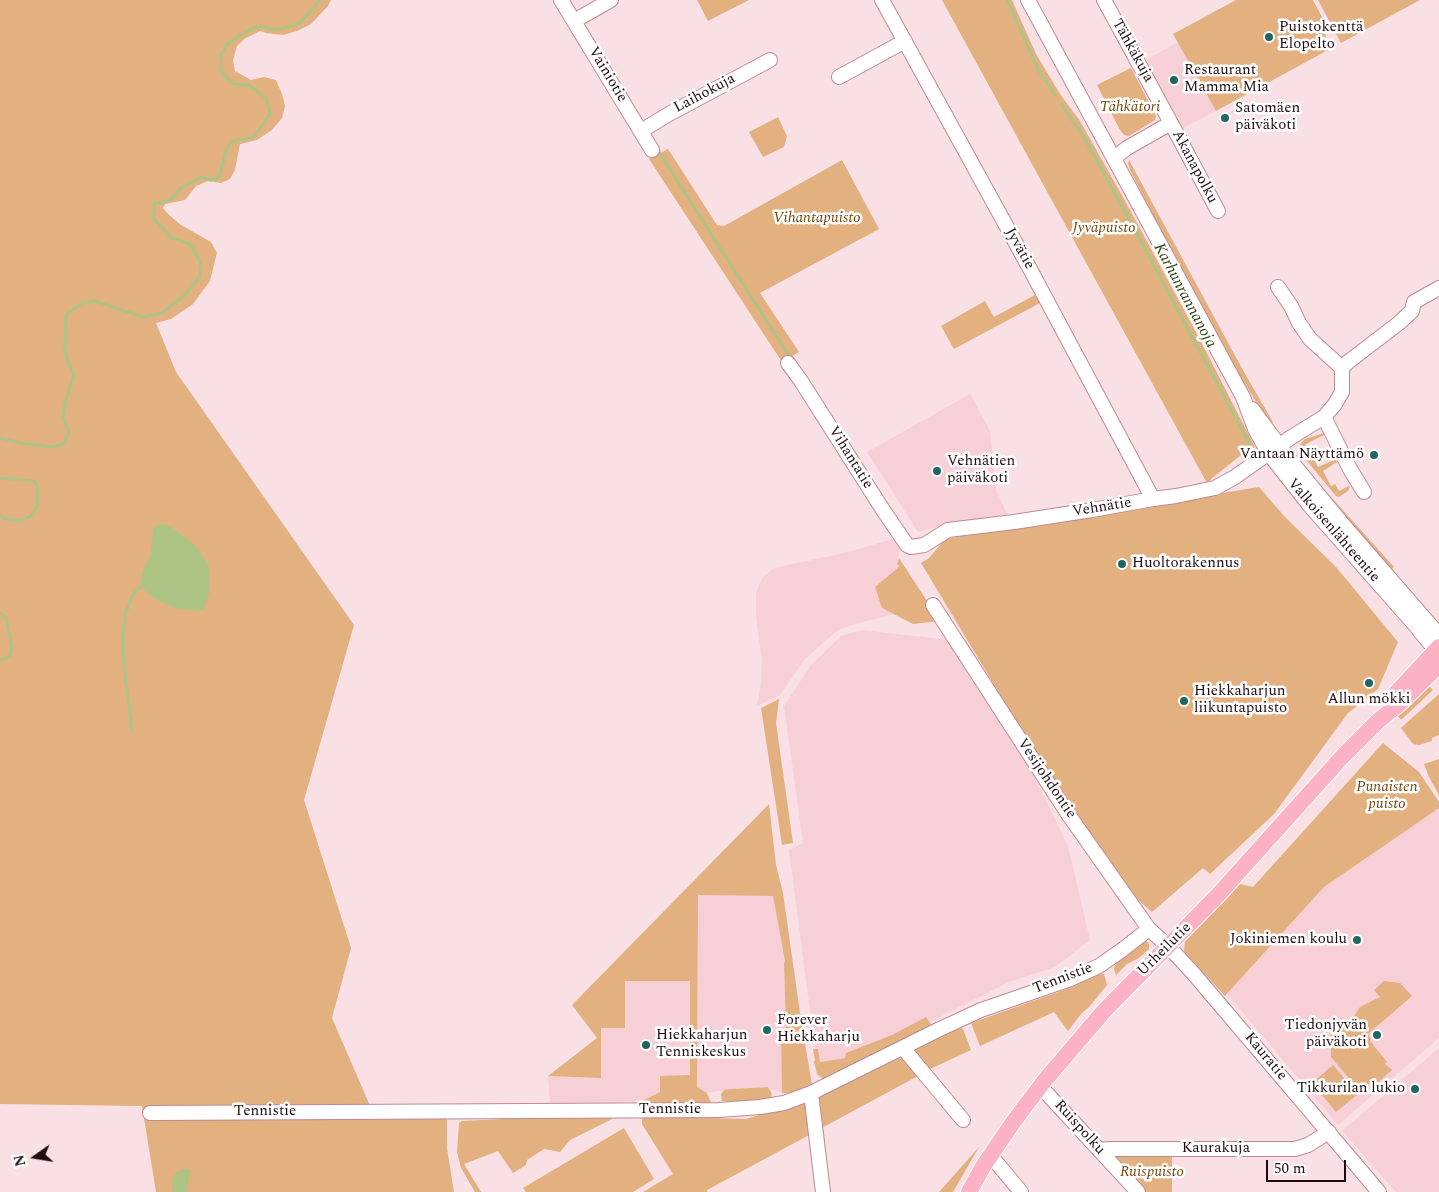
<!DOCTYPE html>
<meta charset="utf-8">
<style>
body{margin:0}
#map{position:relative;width:1439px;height:1192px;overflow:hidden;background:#f8e0e5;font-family:Spectral,serif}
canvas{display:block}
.north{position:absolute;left:10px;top:1132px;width:50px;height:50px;-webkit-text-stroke:4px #fff;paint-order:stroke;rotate:257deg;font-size:14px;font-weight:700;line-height:20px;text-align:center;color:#1e0b10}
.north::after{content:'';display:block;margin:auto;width:18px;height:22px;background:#1e0b10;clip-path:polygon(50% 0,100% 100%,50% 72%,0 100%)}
.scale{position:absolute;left:1266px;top:1160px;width:80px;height:22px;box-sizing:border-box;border:2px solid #1e0b10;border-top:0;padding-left:6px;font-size:15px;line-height:18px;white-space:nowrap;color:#1e0b10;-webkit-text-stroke:4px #fff;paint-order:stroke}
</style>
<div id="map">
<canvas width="1439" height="1192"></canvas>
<div class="north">N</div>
<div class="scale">50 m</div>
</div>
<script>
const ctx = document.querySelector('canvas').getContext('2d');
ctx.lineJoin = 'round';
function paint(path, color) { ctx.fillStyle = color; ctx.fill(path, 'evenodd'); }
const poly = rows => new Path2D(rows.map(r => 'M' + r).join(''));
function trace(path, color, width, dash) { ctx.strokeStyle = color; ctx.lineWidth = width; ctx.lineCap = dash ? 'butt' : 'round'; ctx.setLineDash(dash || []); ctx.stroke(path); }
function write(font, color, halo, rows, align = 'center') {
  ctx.font = font + ' Spectral,serif'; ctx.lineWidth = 5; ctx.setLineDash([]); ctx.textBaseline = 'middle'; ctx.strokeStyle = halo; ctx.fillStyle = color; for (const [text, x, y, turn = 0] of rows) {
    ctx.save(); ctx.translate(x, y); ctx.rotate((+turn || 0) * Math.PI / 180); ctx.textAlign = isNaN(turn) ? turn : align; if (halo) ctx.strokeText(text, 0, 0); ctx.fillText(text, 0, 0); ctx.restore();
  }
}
paint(poly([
 [1178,42,1216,111,1181,129,1144,61],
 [970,394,990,431,996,490,1009,518,946,525,918,532,867,452],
 [897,538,901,545,897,564,900,566,882,608,895,614,862,622,838,630,805,659,780,695,757,706,761,684,762,660,756,617,756,592,763,577,774,568,840,554],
 [862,630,949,640,1026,759,1068,846,1090,940,1055,967,1009,982,930,1022,845,1060,845,1058,819,1062,818,1049,815,1049,789,850,803,843,784,706,811,665,841,636],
 [1439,807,1439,1038,1338,1125,1227,994,1324,887],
 [698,895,773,896,785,961,784,963,786,1029,781,1039,782,1093,768,1087,731,1089,707,1093,697,1087],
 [625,981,690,981,691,1076,640,1102,550,1103,548,1076,601,1078,601,1028,625,1028],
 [1439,1048,1439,1192,1396,1192,1342,1131]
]), '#f7cfd7');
paint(poly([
 [0,0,331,0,328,6,311,24,297,31,283,35,266,33,260,31,244,39,237,46,233,60,235,71,251,80,264,77,276,80,282,94,285,106,282,118,272,130,257,140,240,144,235,170,230,179,221,183,208,181,196,186,185,200,165,204,163,208,168,214,181,225,211,242,217,253,210,281,193,304,171,319,156,323,176,372,354,625,304,800,351,948,332,1018,374,1115,447,1117,447,1148,454,1192,156,1192,142,1106,0,1104],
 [697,0,749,0,708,21],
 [942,0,1012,0,1036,54,1060,94,1080,121,1124,199,1195,330,1255,447,1241,455,1211,479,1208,485],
 [1236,0,1313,0,1328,28,1325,33,1328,42,1325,44,1328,50,1216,111,1173,34],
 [1318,0,1420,0,1341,43],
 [1131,68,1156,116,1155,120,1129,136,1124,135,1120,130,1097,85],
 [778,117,787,136,784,147,763,157,749,132],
 [668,149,717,225,724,226,842,160,879,229,760,293,799,352,782,362,649,159],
 [1129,160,1244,372,1273,422,1270,424,1240,376,1155,219,1131,172,1128,164],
 [1035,295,1040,303,954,349,941,326,985,301,994,317],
 [1324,433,1324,435,1306,444,1318,467,1336,459,1337,462,1323,471,1331,486,1335,484,1339,491,1349,486,1350,487,1348,491,1339,497,1336,496,1326,484,1303,456,1298,448,1302,442,1305,439],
 [1298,458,1323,488,1394,567,1390,571,1295,460],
 [1259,487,1285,517,1336,567,1398,642,1378,689,1348,713,1274,814,1210,874,1203,868,1152,912,1126,889,1017,723,921,563,929,558,945,539],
 [899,558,940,621,913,624,882,608,875,587,900,566,897,564],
 [1428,685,1433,690,1401,720,1398,716],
 [1439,694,1439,735,1432,738,1432,741,1419,745,1413,744,1401,728],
 [779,699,776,723,793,843,782,845,761,708],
 [1383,743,1419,772,1439,802,1439,808,1324,887,1225,996,1184,952,1185,940,1224,896,1240,884,1253,887],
 [1439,759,1439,795,1429,777,1424,764],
 [769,804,776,865,783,893,802,1027,812,1084,809,1087,789,1093,782,1093,781,1038,786,1029,784,963,785,961,773,896,698,895,697,1087,707,1093,712,1105,640,1102,660,1092,660,1076,690,1075,690,981,625,981,625,1028,601,1028,601,1078,548,1076,597,1038,572,1005],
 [1145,939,1149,944,1149,949,1139,958,1127,964,1116,975,1114,969,1115,965,1140,941],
 [1101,974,1104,974,1107,985,1090,1006,1081,1014,1068,1031,1054,1012,980,1046,971,1023,1067,989,1073,983,1083,979],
 [1384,981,1400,983,1412,996,1368,1034,1371,1039,1370,1041,1387,1062,1385,1064,1392,1070,1374,1086,1371,1083,1358,1089,1331,1057,1330,1029,1342,1018,1348,1025,1360,1007,1380,997,1374,990],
 [926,1017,932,1026,826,1079,822,1078,817,1074,814,1062,815,1060,813,1049,818,1049,820,1062,840,1059,845,1058,846,1053,892,1035],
 [961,1028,963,1029,971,1050,928,1070,914,1049,952,1030],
 [900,1058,906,1058,918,1076,818,1130,816,1101,820,1094],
 [1333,1065,1358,1094,1336,1112,1312,1083],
 [768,1087,772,1094,770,1100,759,1103,722,1101,721,1094,724,1090,731,1089],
 [802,1102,807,1105,813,1133,707,1190,707,1192,643,1192,673,1174,642,1124,642,1116,746,1119],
 [607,1114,614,1115,612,1119,570,1140,560,1152,544,1149,527,1160,526,1165,513,1173,498,1151,464,1164,481,1192,475,1192,461,1168,457,1152,459,1123,462,1121],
 [624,1128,654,1179,633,1192,526,1192,523,1188],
 [979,1147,953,1192,939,1192],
 [1172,1153,1172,1192,1144,1192,1107,1154]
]), '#e3b080');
paint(poly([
 [159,524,168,525,194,544,206,561,210,571,209,593,204,608,202,611,178,609,157,600,144,590,141,581,142,573,150,556,154,526],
 [183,1169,189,1169,190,1172,186,1192,173,1192,172,1185,173,1178,177,1172]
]), '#aec485');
trace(poly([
 [1007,0,1039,71,1055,95],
 [1061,104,1084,137,1143,245,1250,445,1251,450],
 [657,149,791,359],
 [0,438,26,444,39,445,50,447,64,444,69,432,63,418,65,404,74,374,68,362,65,351,66,315,82,303,95,301,143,317,162,313,184,296,193,285,200,276,201,263,190,244,172,238,154,219,154,204,170,200,182,187,202,177,210,180,219,177,227,148,232,141,253,137,259,130,270,114,266,98,249,85,233,84,220,70,221,55,227,44,252,28,264,27,275,30,299,24,320,0],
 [0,478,35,481,38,490,37,507,31,516,20,521,5,519,0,516],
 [0,613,6,617,12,647,10,656,0,660],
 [132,730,124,667,123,636,125,615,132,596,142,585]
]), '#aec485', 3);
const minor = poly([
 [561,0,652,150],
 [882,0,1030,269,1153,499],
 [1028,0,1243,397,1255,429,1269,454,1310,506,1415,625,1436,651],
 [1104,0,1171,123,1127,148,1114,158],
 [574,21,611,0],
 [839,77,905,41],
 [1171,123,1218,211],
 [641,131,669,114,770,60],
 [1278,287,1291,306,1299,323,1310,339,1342,368,1342,392,1335,404,1324,417],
 [788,363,801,381,883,510,907,545,911,547,924,545,948,530,1014,522,1092,510,1153,499,1176,496,1215,488,1235,477,1290,438,1324,417,1350,469,1364,492],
 [1342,368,1348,362,1399,323,1412,311,1414,302,1439,288],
 [1252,409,1290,460,1340,521,1439,635],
 [933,605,1068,814,1149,929,1168,946,1193,973,1379,1192],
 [903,1048,963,1120],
 [1040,1086,1138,1192],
 [811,1093,823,1192],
 [150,1113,719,1110,760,1107,784,1103,811,1093,940,1029,981,1010,1068,980,1099,966,1122,950,1149,929],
 [1099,1150,1109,1149,1295,1149,1308,1145,1329,1132],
 [990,1157,997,1163,1021,1192]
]);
const major = poly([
 [1397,692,1439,647],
 [969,1192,984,1165,1014,1121,1045,1080,1104,1011,1218,895,1343,756,1378,721,1400,703,1439,665]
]);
trace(minor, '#be8995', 16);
trace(major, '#fff', 18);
trace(minor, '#fff', 14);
trace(major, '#fbb2c5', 16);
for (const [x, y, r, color] of [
 [1269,37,5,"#1f6860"],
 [1174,80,5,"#1f6860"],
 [1225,118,5,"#1f6860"],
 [1374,455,5,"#1f6860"],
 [937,471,5,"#1f6860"],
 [1122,564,5,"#1f6860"],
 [1369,683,5,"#1f6860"],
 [1184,701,5,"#1f6860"],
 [1357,940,5,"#1f6860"],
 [767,1030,5,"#1f6860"],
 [1377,1035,5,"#1f6860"],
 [646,1045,5,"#1f6860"],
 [1415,1089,5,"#1f6860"]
]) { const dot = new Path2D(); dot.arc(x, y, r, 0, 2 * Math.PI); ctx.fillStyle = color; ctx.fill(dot); trace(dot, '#fff', 2); }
write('15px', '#1e0b10', '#fff', [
 ["Puistokenttä",1279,28],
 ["Elopelto",1279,45],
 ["Restaurant",1184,71],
 ["Mamma Mia",1184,88],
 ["Satomäen",1235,109],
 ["päiväkoti",1235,126],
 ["Vantaan Näyttämö",1364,455,"right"],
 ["Vehnätien",947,462],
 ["päiväkoti",947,479],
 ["Huoltorakennus",1132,564],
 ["Hiekkaharjun",1194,692],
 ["liikuntapuisto",1194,709],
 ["Allun mökki",1369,700,"center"],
 ["Jokiniemen koulu",1347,940,"right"],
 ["Forever",777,1021],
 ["Hiekkaharju",777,1038],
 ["Tiedonjyvän",1367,1026,"right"],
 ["päiväkoti",1367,1043,"right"],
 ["Hiekkaharjun",656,1036],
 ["Tenniskeskus",656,1053],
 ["Tikkurilan lukio",1405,1089,"right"]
], 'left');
write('15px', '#1e0b10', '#fff', [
 ["Tähkäkuja",1132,51,61],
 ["Vainiotie",607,75,59],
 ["Laihokuja",705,94,-28],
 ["Akanapolku",1194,167,62],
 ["Jyvätie",1019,249,61],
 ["Vihantatie",850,458,58],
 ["Vehnätie",1102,508,-9],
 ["Valkoisenlähteentie",1333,531,49],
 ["Vesijohdontie",1046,779,56],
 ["Urheilutie",1165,950,-45],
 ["Tennistie",1063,979,-21],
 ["Kauratie",1265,1057,50],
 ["Tennistie",670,1110],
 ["Tennistie",265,1112],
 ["Ruispolku",1079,1128,48],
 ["Kaurakuja",1216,1149]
]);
write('italic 15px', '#76460a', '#fff', [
 ["Tähkätori",1130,108],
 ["Vihantapuisto",817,219],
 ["Jyväpuisto",1104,229],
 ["Punaisten",1387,788],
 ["puisto",1387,805],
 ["Ruispuisto",1152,1173]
]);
write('italic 16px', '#324012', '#fff', [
 ["Karhunrannanoja",1184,296,62]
]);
</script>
